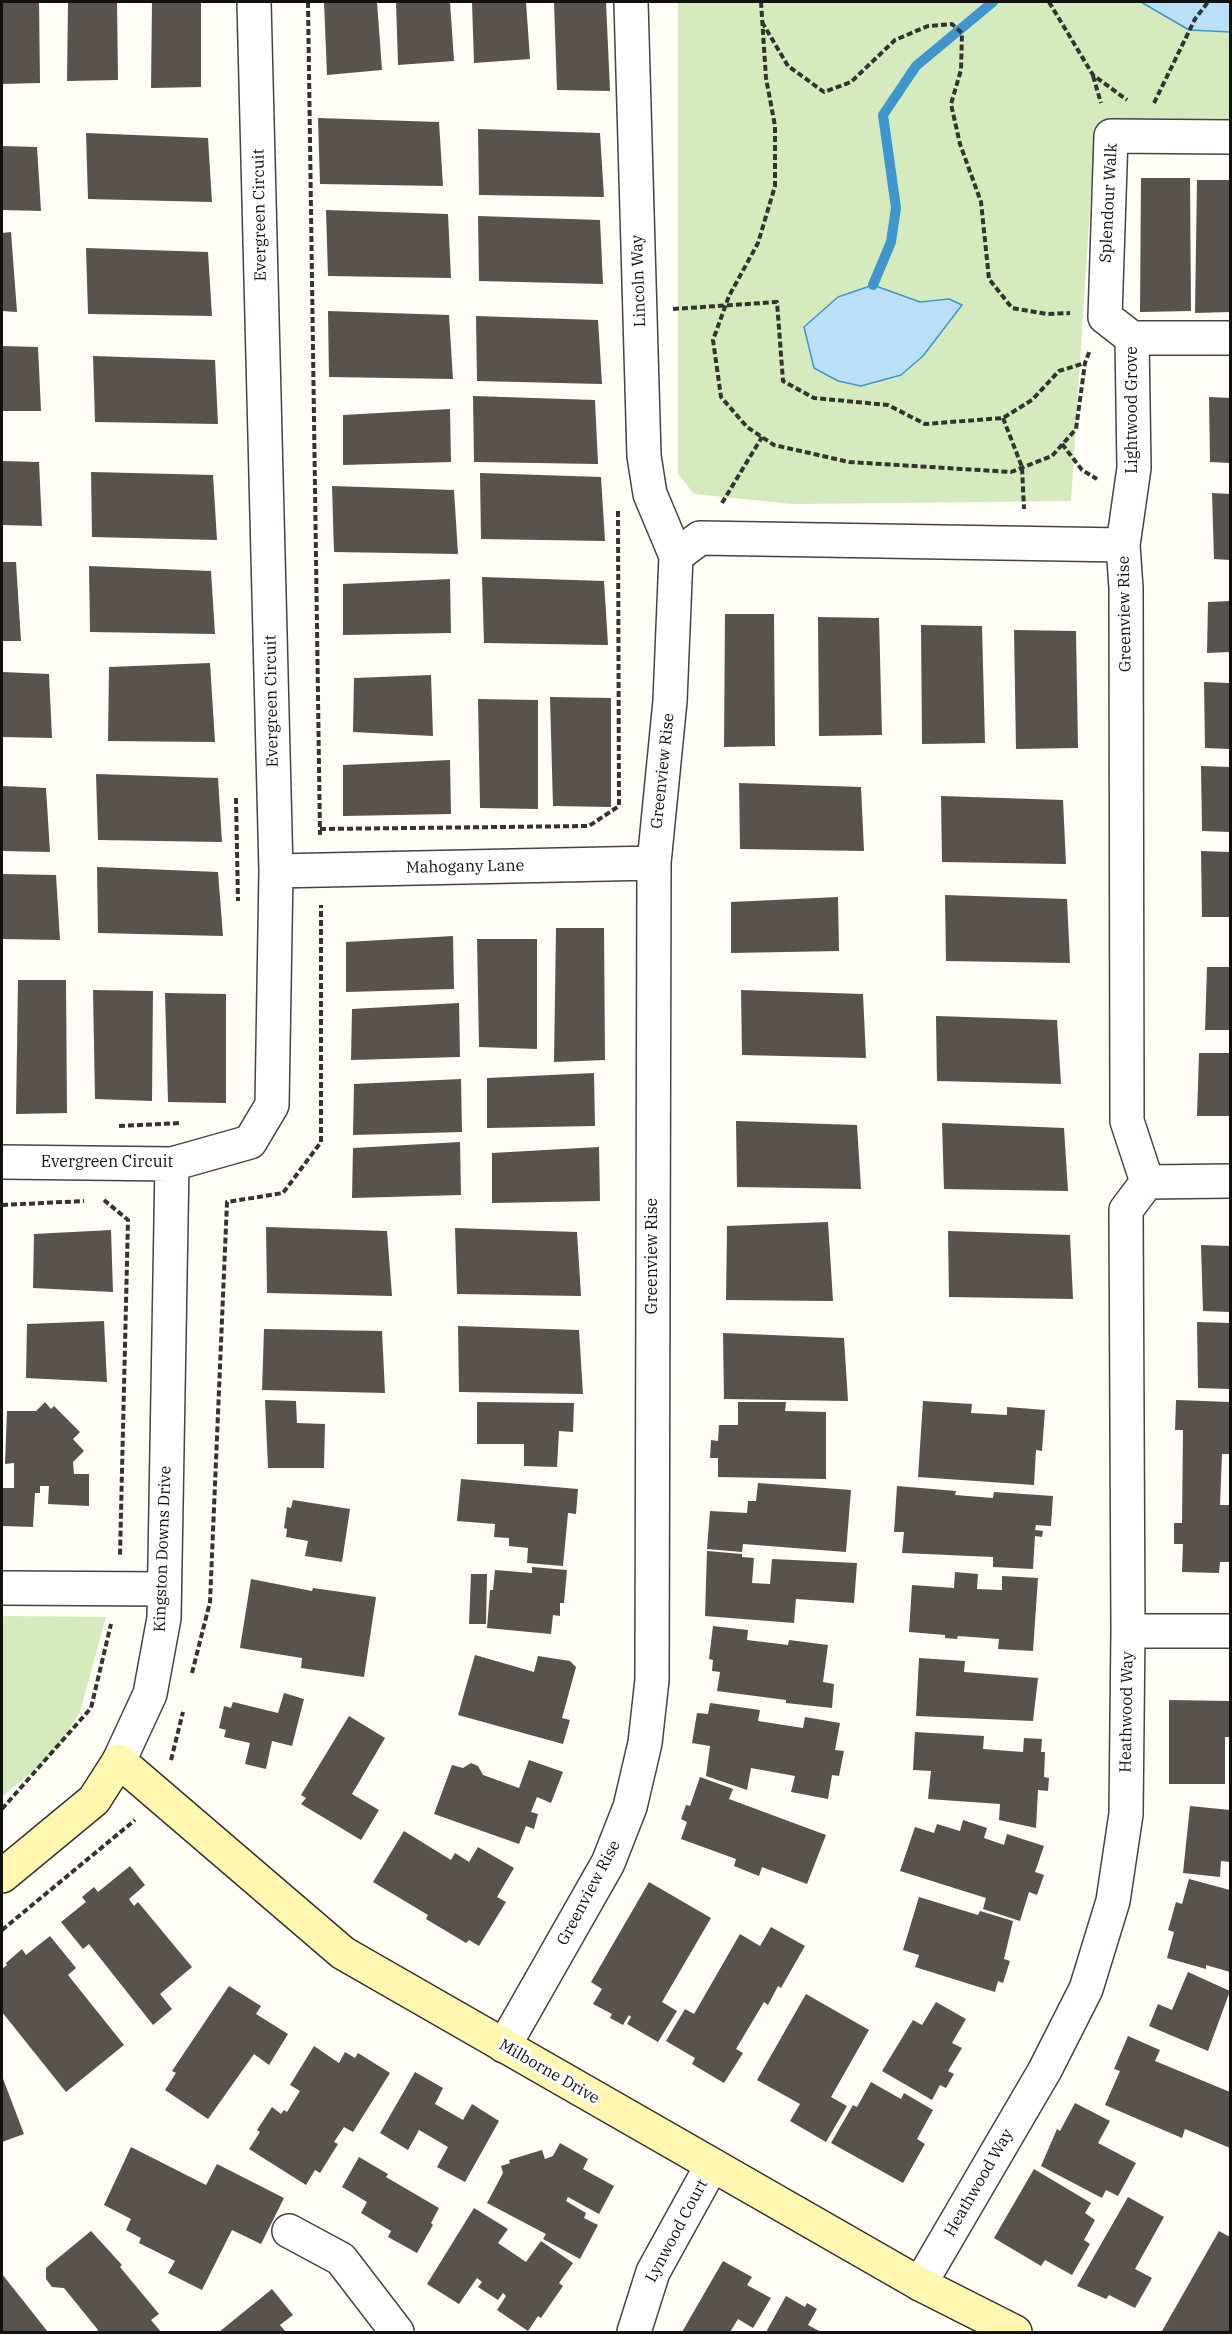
<!DOCTYPE html>
<style>
body{margin:0}
#map{position:relative;width:1232px;height:2334px;overflow:hidden;background:#fffdf5;font-family:"IBM Plex Serif",serif}
canvas{display:block}
.frame{position:absolute;inset:0;border:3px solid #111;pointer-events:none}
</style>
<div id="map">
<canvas width="1232" height="2334"></canvas>
<div class="frame"></div>
</div>
<script>
const ctx = document.querySelector('canvas').getContext('2d');
ctx.lineJoin = 'round';
function paint(path, color) { ctx.fillStyle = color; ctx.fill(path, 'evenodd'); }
const poly = rows => new Path2D(rows.map(r => 'M' + r).join(''));
function trace(path, color, width, dash) { ctx.strokeStyle = color; ctx.lineWidth = width; ctx.lineCap = dash ? 'butt' : 'round'; ctx.setLineDash(dash || []); ctx.stroke(path); }
function write(font, color, halo, rows, align = 'center') {
  ctx.font = font + ' "IBM Plex Serif",serif'; ctx.lineWidth = 6; ctx.setLineDash([]); ctx.textBaseline = 'middle'; ctx.strokeStyle = halo; ctx.fillStyle = color; for (const [text, x, y, turn = 0] of rows) {
    ctx.save(); ctx.translate(x, y); ctx.rotate((+turn || 0) * Math.PI / 180); ctx.textAlign = isNaN(turn) ? turn : align; if (halo) ctx.strokeText(text, 0, 0); ctx.fillText(text, 0, 0); ctx.restore();
  }
}
paint(poly([
 [678,2,1230,2,1230,132,1095,130,1071,501,793,504,694,494,678,474],
 [2,1616,106,1617,80,1712,54,1753,2,1797]
]), '#d5ebbd');
const water = poly([
 [1141,2,1230,2,1230,32,1189,30,1141,2],
 [873,285,920,302,949,299,962,305,923,356,901,375,861,386,838,381,814,368,804,327,838,297,873,285]
]);
paint(water, '#b9e0f7');
trace(water, '#3f96cf', 1.5);
trace(poly([
 [873,285,891,242,896,208,883,115,916,66,993,2]
]), '#3f96cf', 10);
paint(poly([
 [2,2,39,2,40,83,2,84],
 [68,2,117,2,118,80,67,81],
 [152,2,201,2,201,87,151,88],
 [324,2,377,2,382,70,327,75],
 [396,2,450,2,454,61,398,65],
 [472,2,526,2,530,59,474,63],
 [554,2,606,2,610,91,557,90],
 [318,118,439,122,443,186,320,184],
 [478,129,600,133,604,197,479,195],
 [86,133,208,138,212,202,88,199],
 [2,146,37,147,41,211,2,210],
 [1141,178,1190,178,1191,311,1140,312],
 [1197,180,1230,180,1230,312,1195,313],
 [326,210,448,214,451,278,328,276],
 [478,216,600,220,603,284,479,281],
 [11,232,17,312,2,311,2,233],
 [86,248,208,252,212,316,88,314],
 [328,311,449,315,453,379,329,377],
 [476,316,598,320,602,384,477,381],
 [2,346,38,347,41,411,2,411],
 [93,356,215,360,218,424,95,422],
 [473,396,595,400,598,464,474,462],
 [1209,397,1230,398,1230,463,1210,462],
 [450,409,451,462,343,465,343,415],
 [2,461,39,462,42,526,2,525],
 [91,472,213,475,217,540,92,537],
 [480,473,601,477,605,541,481,539],
 [332,486,454,490,458,554,334,552],
 [1212,493,1230,494,1230,560,1214,559],
 [2,562,16,562,21,641,2,641],
 [89,566,211,571,215,634,90,632],
 [482,577,604,581,608,645,484,643],
 [450,579,451,633,343,635,343,584],
 [1230,601,1230,652,1207,653,1208,602],
 [725,614,774,614,775,746,724,747],
 [818,617,879,618,882,735,819,736],
 [921,625,982,626,985,743,922,744],
 [1014,630,1076,631,1078,748,1016,749],
 [210,663,215,742,108,741,109,667],
 [2,672,49,674,52,738,2,737],
 [431,675,433,736,353,732,354,678],
 [1204,682,1230,683,1230,749,1205,748],
 [550,697,611,698,611,807,553,806],
 [478,699,538,700,538,809,480,808],
 [450,760,451,814,343,816,343,765],
 [1201,766,1230,767,1230,832,1202,831],
 [96,774,218,778,222,842,98,840],
 [739,783,861,787,864,851,740,849],
 [2,786,46,788,50,852,2,851],
 [941,796,1063,800,1066,864,942,862],
 [1201,851,1230,852,1230,917,1202,917],
 [97,867,218,872,223,936,98,933],
 [2,874,56,875,60,940,2,939],
 [945,895,1067,899,1070,963,946,961],
 [838,897,839,951,731,953,731,902],
 [556,928,604,928,605,1060,554,1062],
 [453,936,454,989,346,992,346,942],
 [477,939,537,939,537,1049,479,1047],
 [1207,967,1230,967,1230,1030,1205,1030],
 [18,980,66,980,67,1113,16,1114],
 [93,990,153,991,152,1101,95,1099],
 [741,990,863,994,866,1058,742,1055],
 [165,993,226,994,226,1103,168,1102],
 [459,1003,460,1057,351,1060,352,1009],
 [936,1016,1057,1020,1061,1084,937,1081],
 [1199,1053,1230,1053,1230,1116,1197,1116],
 [594,1073,595,1126,487,1128,487,1078],
 [461,1079,462,1132,353,1135,354,1084],
 [736,1121,857,1125,861,1189,737,1187],
 [942,1123,1064,1128,1068,1191,944,1189],
 [460,1142,461,1195,352,1198,353,1148],
 [599,1147,600,1201,492,1203,492,1153],
 [828,1222,833,1301,726,1300,727,1226],
 [266,1227,387,1231,392,1296,267,1293],
 [455,1228,577,1232,581,1296,457,1294],
 [111,1230,113,1292,33,1288,34,1234],
 [948,1231,1070,1235,1073,1299,949,1297],
 [1201,1245,1230,1246,1230,1312,1203,1311],
 [104,1321,107,1382,26,1378,27,1324],
 [1197,1322,1230,1323,1230,1389,1198,1388],
 [458,1326,579,1330,583,1394,459,1392],
 [264,1329,382,1331,385,1393,262,1390],
 [723,1333,844,1338,848,1401,724,1399],
 [265,1400,296,1401,297,1423,325,1424,324,1468,268,1468],
 [1176,1400,1230,1402,1230,1454,1222,1454,1220,1505,1230,1505,1230,1562,1220,1562,1219,1573,1182,1572,1183,1544,1174,1544,1174,1523,1182,1523,1183,1430,1175,1430],
 [923,1401,972,1404,971,1413,1007,1415,1007,1407,1045,1410,1042,1451,1036,1450,1034,1485,918,1477],
 [45,1402,51,1409,54,1406,80,1432,73,1439,84,1451,73,1462,74,1474,89,1474,89,1506,48,1504,49,1486,40,1486,40,1493,35,1493,33,1527,2,1526,2,1488,14,1488,14,1463,5,1464,7,1411,36,1411],
 [477,1402,574,1403,573,1432,559,1431,557,1467,524,1466,524,1444,477,1444],
 [738,1402,786,1402,785,1411,826,1412,826,1479,718,1477,718,1458,710,1458,711,1440,718,1441,719,1425,738,1425],
 [461,1479,578,1489,576,1514,568,1513,563,1566,527,1563,528,1548,509,1546,509,1538,494,1537,495,1524,457,1521],
 [758,1483,851,1490,846,1552,743,1544,742,1552,707,1549,710,1511,747,1513,748,1501,756,1501],
 [897,1486,956,1491,955,1495,993,1498,994,1492,1053,1496,1051,1526,1036,1525,1035,1530,1043,1531,1042,1537,1035,1536,1033,1569,993,1567,993,1557,902,1553,904,1532,894,1532],
 [293,1500,350,1509,342,1562,305,1556,308,1541,286,1537,287,1529,284,1528,287,1507,291,1508],
 [707,1551,742,1554,742,1557,754,1558,752,1583,770,1584,772,1559,857,1563,854,1603,796,1599,794,1623,705,1616],
 [532,1567,567,1570,564,1603,560,1603,560,1616,553,1615,551,1634,487,1628,490,1590,493,1590,495,1570,532,1573],
 [955,1572,978,1574,977,1589,1002,1590,1002,1576,1038,1578,1033,1651,998,1649,999,1639,958,1636,957,1639,945,1638,945,1635,909,1632,912,1585,954,1588],
 [471,1574,487,1574,486,1624,469,1624],
 [251,1579,312,1591,313,1588,376,1597,364,1677,301,1668,302,1658,240,1648],
 [713,1626,748,1630,747,1640,788,1645,789,1640,828,1645,823,1682,834,1684,832,1708,786,1703,786,1700,717,1691,720,1672,712,1671,713,1660,709,1659],
 [475,1655,534,1672,538,1656,570,1661,576,1667,562,1718,570,1720,563,1744,458,1715],
 [919,1658,965,1661,964,1672,1038,1678,1033,1721,916,1716],
 [284,1693,304,1699,292,1746,272,1741,266,1769,245,1764,250,1743,224,1737,226,1730,219,1728,224,1706,231,1708,233,1702,278,1713],
 [1169,1700,1230,1701,1230,1737,1225,1737,1225,1784,1169,1784],
 [710,1703,760,1710,758,1721,803,1728,805,1717,840,1723,835,1750,844,1751,839,1776,832,1775,828,1799,791,1792,795,1776,751,1768,747,1790,706,1776,710,1746,692,1743,697,1713,708,1714],
 [349,1716,385,1738,352,1794,379,1810,361,1840,301,1804,306,1798,301,1795],
 [915,1732,984,1736,983,1749,1023,1752,1024,1738,1042,1739,1041,1752,1045,1752,1044,1777,1049,1778,1048,1791,1038,1790,1036,1828,999,1820,1000,1804,928,1799,931,1771,913,1770],
 [529,1760,563,1772,551,1803,537,1797,531,1812,538,1814,534,1829,526,1826,519,1844,434,1814,452,1765,463,1768,471,1763,478,1766,483,1775,519,1788],
 [700,1777,733,1789,729,1799,826,1835,807,1884,762,1867,759,1876,734,1866,736,1859,681,1839,687,1822,681,1819,686,1805,690,1806],
 [1190,1806,1230,1810,1230,1862,1221,1861,1220,1877,1183,1873],
 [963,1820,987,1828,984,1838,1004,1845,1007,1834,1044,1846,1035,1872,1044,1875,1037,1895,1029,1892,1020,1921,983,1909,986,1898,900,1871,915,1827,934,1833,937,1824,960,1831],
 [404,1831,451,1860,455,1853,469,1862,478,1847,514,1868,497,1897,506,1902,479,1946,469,1940,466,1943,426,1919,428,1915,373,1882],
 [130,1866,145,1885,129,1899,134,1906,138,1902,192,1967,160,1994,172,2009,153,2025,89,1944,83,1949,61,1922,86,1902,82,1897,94,1887,98,1892],
 [1189,1879,1230,1890,1230,1972,1206,1965,1206,1969,1167,1958,1174,1932,1168,1930,1176,1902,1182,1904],
 [649,1882,711,1918,662,2002,677,2011,658,2042,627,2024,631,2017,629,2015,623,2025,610,2018,612,2014,593,2004,602,1989,591,1982],
 [919,1897,978,1915,980,1911,1013,1921,1004,1959,1010,1961,1003,1983,998,1981,995,1992,915,1967,919,1955,903,1950],
 [771,1927,805,1946,781,1988,778,1986,768,2005,764,2002,736,2049,743,2053,724,2083,692,2064,695,2058,666,2041,685,2009,694,2014,740,1934,760,1946],
 [50,1936,76,1968,68,1975,124,2045,66,2092,2,2012,2,1969,7,1965,6,1963,22,1949,26,1955],
 [1188,1972,1230,1991,1208,2051,1149,2026,1158,2004,1172,2010],
 [229,1986,261,2006,256,2014,288,2034,269,2065,254,2054,208,2119,165,2090,176,2073,172,2071],
 [806,1994,869,2030,831,2097,847,2106,826,2142,790,2121,800,2104,757,2080],
 [936,2002,966,2019,952,2043,962,2048,948,2071,954,2074,946,2088,940,2085,932,2100,882,2071,913,2020,922,2025],
 [1128,2036,1160,2050,1155,2061,1230,2092,1230,2148,1185,2129,1182,2138,1105,2105,1120,2071,1114,2069],
 [314,2046,339,2063,345,2052,355,2058,358,2053,390,2073,353,2132,344,2127,334,2142,338,2144,320,2173,315,2170,306,2185,249,2149,260,2132,257,2130,272,2107,281,2114,284,2110,287,2112,300,2091,290,2085],
 [415,2072,443,2088,435,2104,463,2120,472,2104,499,2121,465,2182,437,2167,448,2147,419,2130,408,2150,380,2133],
 [2,2076,24,2134,2,2142],
 [871,2082,901,2099,904,2093,933,2110,917,2139,925,2144,903,2183,831,2143,853,2105,857,2107],
 [1075,2103,1110,2121,1098,2143,1136,2163,1118,2196,1106,2190,1102,2198,1041,2166,1057,2129,1060,2131],
 [560,2143,588,2159,583,2169,614,2186,599,2214,568,2197,566,2201,586,2213,584,2218,598,2225,580,2259,543,2239,546,2234,487,2203,503,2173,501,2166,510,2163,509,2160,542,2150,545,2159,553,2156],
 [131,2147,206,2185,217,2164,284,2198,261,2244,232,2230,202,2290,168,2273,175,2261,139,2243,141,2238,126,2230,131,2219,104,2205],
 [359,2157,388,2174,386,2177,439,2208,431,2223,433,2225,417,2253,388,2237,391,2231,361,2213,367,2202,342,2187],
 [1034,2169,1091,2203,1085,2213,1095,2220,1084,2240,1090,2244,1072,2275,1045,2260,1041,2266,994,2238],
 [1128,2197,1164,2217,1135,2269,1152,2278,1135,2308,1109,2295,1106,2299,1077,2286],
 [474,2208,508,2229,498,2243,526,2262,541,2241,573,2263,559,2283,563,2286,541,2318,538,2316,528,2331,497,2310,506,2296,503,2293,498,2300,478,2287,482,2282,477,2278,459,2304,427,2284],
 [91,2231,122,2265,120,2267,159,2314,151,2320,161,2332,97,2332,98,2330,64,2288,52,2287,46,2279,46,2268],
 [1219,2231,1230,2237,1230,2332,1164,2332,1162,2331],
 [723,2261,752,2277,747,2285,771,2298,753,2328,738,2319,730,2332,682,2332],
 [2,2274,48,2332,2,2332],
 [272,2289,293,2315,280,2325,286,2332,219,2332],
 [786,2296,805,2307,807,2303,817,2309,808,2325,821,2332,766,2332]
]), '#5a524d');
const street = poly([
 [631,2,644,456,650,494,676,556],
 [1132,338,1105,317,1111,136,1230,137],
 [1123,545,1134,468,1132,338,1230,338],
 [276,871,654,863],
 [2,1162,172,1164,250,1142,272,1105,276,871,254,2],
 [1147,1182,1230,1181],
 [2,1588,164,1589],
 [1128,1631,1230,1631],
 [119,1761,150,1694,164,1618,172,1164],
 [504,2046,608,1863,630,1807,645,1743,652,1680,654,863,670,701,676,556,700,538,1123,545,1126,588,1127,1121,1147,1182],
 [289,2231,341,2259,397,2332],
 [920,2284,1045,2070,1086,1989,1113,1901,1126,1814,1128,1631,1126,1210,1147,1182],
 [634,2332,653,2272,712,2165]
]);
const secondary = poly([
 [2,1876,94,1800,119,1761,343,1953,920,2284,1015,2332]
]);
trace(street, '#444', 36);
trace(secondary, '#333', 36);
trace(poly([
 [308,2,320,835],
 [761,2,766,78,775,126,775,186,758,243,729,296,713,340,721,397,747,427,774,445,849,462,1011,472,1052,456,1076,429,1085,363,1090,350],
 [1049,2,1093,75,1127,100],
 [762,22,788,66,824,92,851,82,895,40,928,26,952,24,962,33,961,70,951,104,960,144,981,202,989,279,1012,308,1047,314,1070,313],
 [1093,76,1101,103],
 [1154,103,1195,19,1208,2],
 [673,309,777,302,783,381,814,398,888,405,925,424,1003,418,1032,400,1059,371,1085,363],
 [1003,418,1022,467,1024,509],
 [1062,444,1082,470,1097,479],
 [722,503,762,437],
 [236,798,238,901],
 [320,829,589,826,619,806,618,511],
 [119,1126,181,1123],
 [104,1200,128,1220,120,1555],
 [2,1205,84,1201],
 [192,1673,210,1602,227,1202,283,1193,321,1142,321,905],
 [171,1760,183,1712],
 [2,1809,91,1708,111,1624],
 [2,1930,135,1820]
]), '#333', 4, [6, 3]);
trace(street, '#fff', 33);
trace(secondary, '#fff6b0', 33);
write('16px', '#111', '#fff', [
 ["Splendour Walk",1109,203,-87],
 ["Evergreen Circuit",260,215,-91],
 ["Lincoln Way",639,281,-92],
 ["Lightwood Grove",1132,410,-90],
 ["Greenview Rise",1125,614,-91],
 ["Evergreen Circuit",272,701,-91],
 ["Greenview Rise",663,771,-84],
 ["Mahogany Lane",465,867,-1],
 ["Evergreen Circuit",107,1162],
 ["Greenview Rise",652,1256,-90],
 ["Kingston Downs Drive",163,1549,-88],
 ["Heathwood Way",1127,1712,-89],
 ["Greenview Rise",589,1893,-62],
 ["Milborne Drive",549,2072,30],
 ["Heathwood Way",979,2183,-60],
 ["Lynwood Court",677,2231,-62]
]);
</script>
